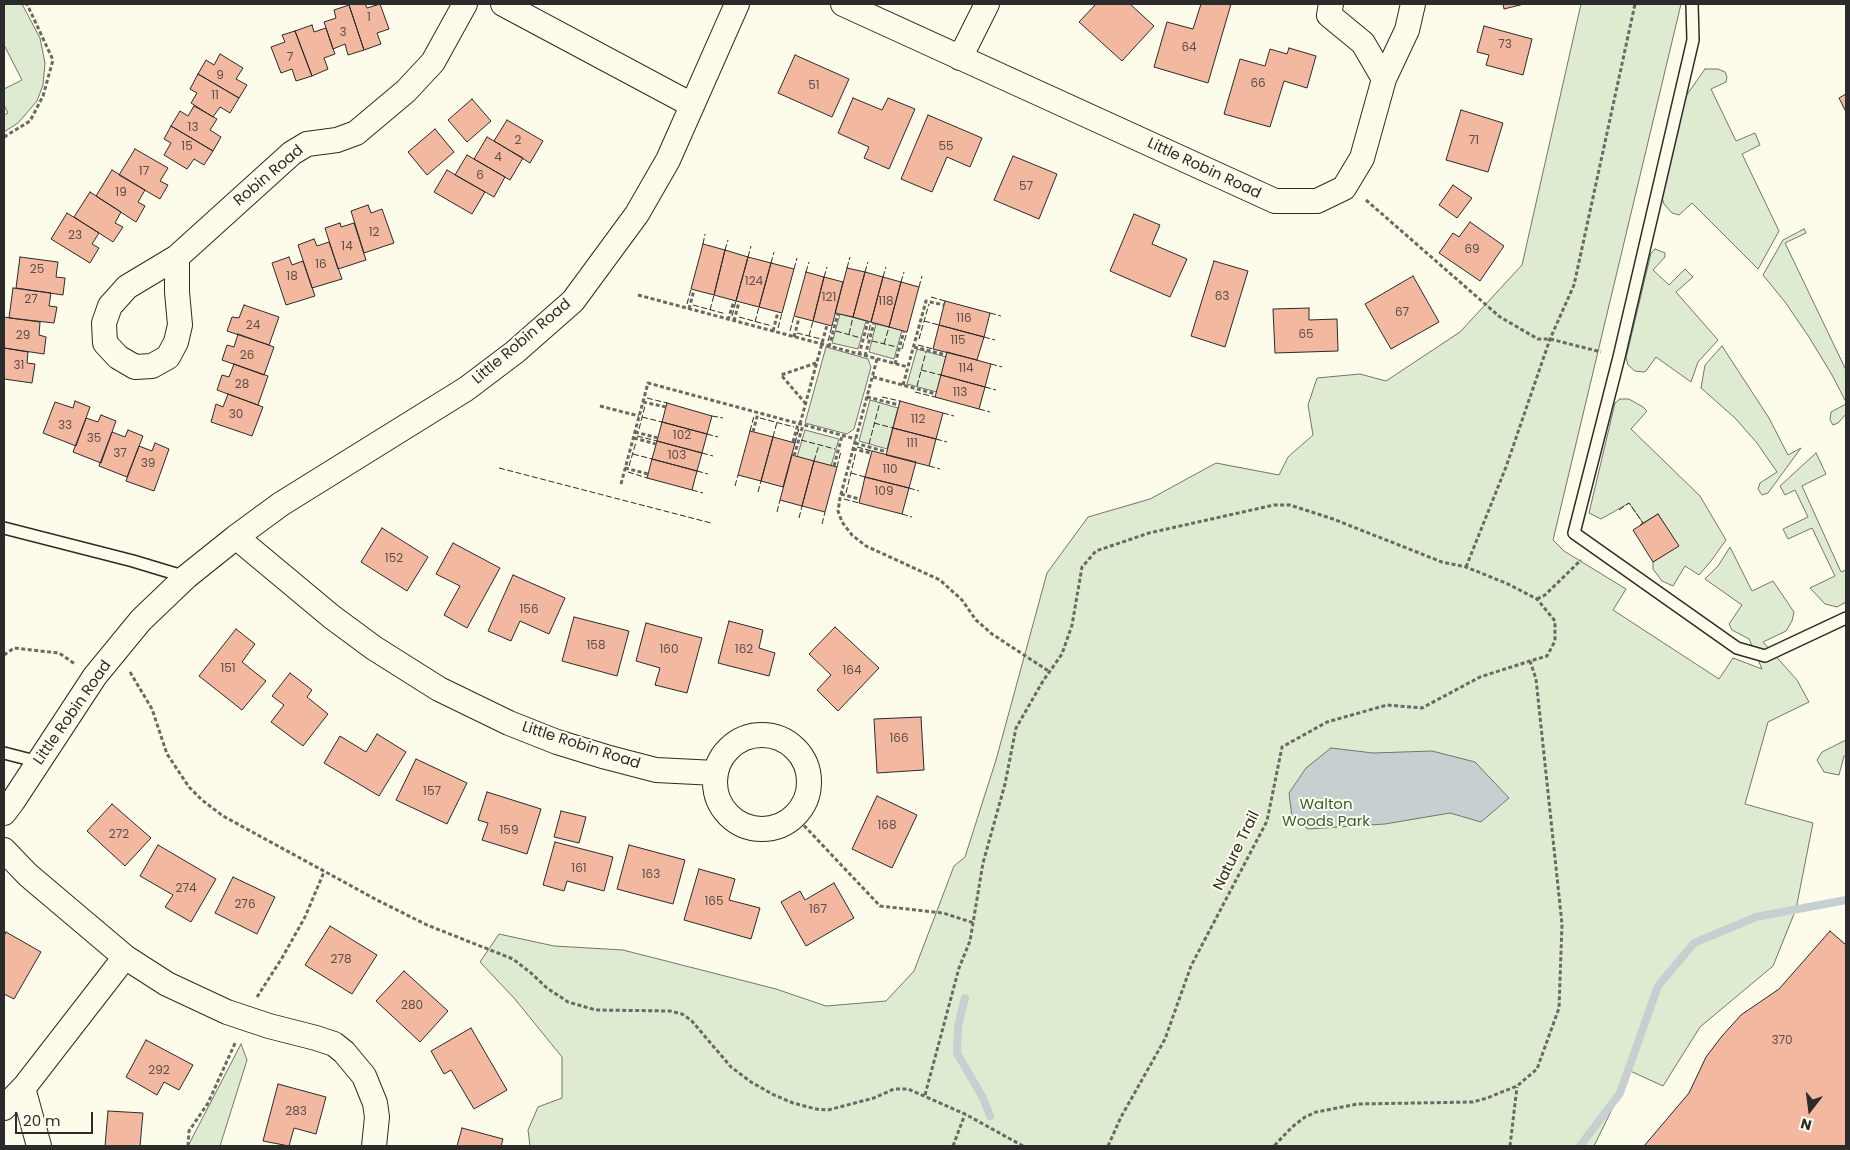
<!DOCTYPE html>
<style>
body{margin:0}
#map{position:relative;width:1850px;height:1150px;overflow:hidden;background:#fdfbea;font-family:Poppins,sans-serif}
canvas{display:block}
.frame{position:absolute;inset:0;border:5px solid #2b2b2b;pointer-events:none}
.north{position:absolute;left:1785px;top:1085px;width:50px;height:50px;-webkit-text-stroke:4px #fdfbea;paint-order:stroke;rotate:195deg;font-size:14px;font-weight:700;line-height:20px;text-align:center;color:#2b2b2b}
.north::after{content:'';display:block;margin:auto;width:18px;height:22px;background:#2b2b2b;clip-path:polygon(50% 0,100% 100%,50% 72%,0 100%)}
.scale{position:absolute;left:15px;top:1112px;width:78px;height:22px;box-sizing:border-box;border:2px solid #2b2b2b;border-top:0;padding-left:6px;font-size:15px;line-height:18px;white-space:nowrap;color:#2b2b2b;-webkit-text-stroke:4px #fdfbea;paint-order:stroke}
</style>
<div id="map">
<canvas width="1850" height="1150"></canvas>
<div class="frame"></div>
<div class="north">N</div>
<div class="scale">20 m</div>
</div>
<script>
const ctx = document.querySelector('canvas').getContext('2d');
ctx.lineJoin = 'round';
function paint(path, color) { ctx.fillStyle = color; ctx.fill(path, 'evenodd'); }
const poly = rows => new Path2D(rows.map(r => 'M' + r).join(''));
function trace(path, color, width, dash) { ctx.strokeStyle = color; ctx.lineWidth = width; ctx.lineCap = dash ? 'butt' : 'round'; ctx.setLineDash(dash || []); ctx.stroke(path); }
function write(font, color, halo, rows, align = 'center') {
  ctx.font = font + ' Poppins,sans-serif'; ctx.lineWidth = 4; ctx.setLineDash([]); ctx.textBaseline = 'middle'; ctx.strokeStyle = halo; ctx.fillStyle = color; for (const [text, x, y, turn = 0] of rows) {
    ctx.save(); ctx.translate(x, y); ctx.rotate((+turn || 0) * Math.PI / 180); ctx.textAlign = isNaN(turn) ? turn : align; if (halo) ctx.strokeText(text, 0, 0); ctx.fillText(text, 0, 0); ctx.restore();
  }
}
const green = poly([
 [4,4,22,4,40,38,45,63,43,85,37,101,18,123,4,132,4,115,8,113,4,105,4,89,22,80,4,45,4,4],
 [1581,4,1681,4,1553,540,1564,551,1626,589,1613,610,1719,679,1733,658,1762,669,1749,639,1732,630,1729,624,1742,605,1705,579,1718,566,1730,547,1752,591,1773,581,1794,612,1792,621,1786,631,1763,642,1797,680,1809,702,1768,722,1745,804,1813,823,1796,909,1773,966,1700,1027,1663,1086,1628,1070,1620,1093,1594,1146,530,1146,528,1130,538,1107,562,1098,562,1057,514,998,480,962,499,934,554,946,623,950,776,989,826,1006,886,1001,914,971,954,866,965,857,996,760,1047,573,1088,517,1150,499,1216,463,1279,475,1288,457,1313,435,1308,405,1317,378,1360,374,1386,381,1460,332,1522,265,1581,4],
 [1705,69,1718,69,1725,72,1727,77,1726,82,1711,89,1736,141,1755,133,1760,145,1742,154,1779,231,1758,269,1692,203,1679,215,1672,213,1664,204,1662,198,1686,96,1705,69],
 [1804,229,1806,233,1785,243,1846,370,1846,402,1832,375,1809,337,1785,302,1763,275,1783,240,1804,229],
 [1655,249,1665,253,1665,257,1653,270,1669,285,1685,269,1693,277,1676,292,1718,340,1698,362,1691,382,1656,357,1646,371,1643,372,1635,371,1628,365,1626,358,1651,253,1655,249],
 [840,314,866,321,858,349,832,343,840,314],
 [876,324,902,330,894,359,869,352,876,324],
 [1722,346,1769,418,1788,455,1801,448,1768,493,1762,495,1758,489,1760,483,1777,472,1757,443,1735,418,1701,388,1705,365,1722,346],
 [826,347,868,359,871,367,854,429,847,434,805,423,826,347],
 [917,349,946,357,937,392,907,384,917,349],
 [1620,399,1629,399,1643,407,1647,411,1631,429,1700,496,1726,540,1711,561,1699,575,1685,566,1673,586,1662,581,1653,569,1653,562,1678,546,1658,514,1643,523,1629,503,1601,519,1589,513,1615,403,1620,399],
 [870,400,898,408,887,449,859,441,870,400],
 [1846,404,1846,414,1838,423,1833,425,1830,420,1831,412,1846,404],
 [805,430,839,439,831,466,797,457,805,430],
 [1816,453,1826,474,1802,486,1841,572,1846,570,1846,602,1837,607,1825,604,1810,588,1835,576,1812,528,1788,539,1783,529,1808,517,1795,490,1785,495,1780,486,1816,453],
 [1846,740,1846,756,1844,756,1839,775,1824,772,1817,760,1822,752,1846,740],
 [241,1044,247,1060,220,1146,188,1146,241,1044]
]);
paint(green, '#deebd1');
trace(green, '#74746e', 1);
const water = poly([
 [1331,748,1373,753,1432,751,1475,762,1509,798,1481,822,1450,813,1385,824,1308,829,1292,817,1289,793,1306,768,1331,748]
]);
paint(water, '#c7d0d0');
trace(water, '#74746e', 1);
trace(poly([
 [965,998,958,1026,957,1053,983,1098,990,1116],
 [1580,1146,1620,1093,1658,986,1694,943,1756,917,1846,900]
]), '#c7d0d0', 8);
const building = poly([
 [352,4,365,4,367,8,380,4,389,29,377,33,381,44,364,50,349,5,352,4],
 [1096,4,1130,4,1154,26,1122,61,1079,22,1096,4],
 [1201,4,1231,4,1208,83,1154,67,1167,22,1193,29,1201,4],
 [1503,4,1524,4,1504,9,1503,4],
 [349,5,364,50,348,55,345,44,333,49,324,22,336,18,334,10,349,5],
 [312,25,314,32,326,28,335,54,324,58,328,69,312,76,295,31,312,25],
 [1484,26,1532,39,1523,75,1486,65,1489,55,1477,52,1484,26],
 [295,31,312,76,296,81,292,69,281,73,271,47,285,42,282,35,295,31],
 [1289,48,1316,56,1307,88,1284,81,1270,127,1224,114,1240,59,1265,66,1270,49,1287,54,1289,48],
 [220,54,243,68,236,79,247,85,239,98,198,74,206,60,214,65,220,54],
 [795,55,849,79,832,117,778,93,795,55],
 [198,74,239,98,230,113,220,107,213,117,191,103,197,93,190,89,198,74],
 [1846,94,1846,112,1839,98,1846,94],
 [853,98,882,110,888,98,915,109,889,169,864,158,869,147,838,133,853,98],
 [472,99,491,121,467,142,448,120,472,99],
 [194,106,217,119,210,130,221,137,213,151,171,126,180,111,188,116,194,106],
 [1461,110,1503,123,1488,172,1446,160,1461,110],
 [928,115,982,138,970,167,947,157,932,192,901,179,928,115],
 [507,120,543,141,530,163,494,141,507,120],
 [171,126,213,151,204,165,194,159,187,169,164,155,171,143,164,139,171,126],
 [435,129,454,152,427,175,408,152,435,129],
 [487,137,523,158,510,180,474,159,487,137],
 [135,149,168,168,160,181,168,185,160,199,119,175,135,149],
 [467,155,505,177,494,197,455,175,467,155],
 [1013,156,1057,174,1039,219,994,200,1013,156],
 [112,170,145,190,138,202,145,206,136,222,96,196,112,170],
 [447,170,485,192,472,214,434,192,447,170],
 [1453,185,1472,198,1457,218,1439,205,1453,185],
 [90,192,121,212,115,223,123,227,113,242,74,217,90,192],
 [368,205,371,213,382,209,394,243,364,253,351,211,368,205],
 [67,213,99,233,92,244,99,248,90,263,51,239,67,213],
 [1134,214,1160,225,1152,244,1187,259,1170,297,1110,271,1134,214],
 [1470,222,1504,246,1480,281,1439,253,1453,233,1459,237,1470,222],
 [340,223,341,227,354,223,366,260,338,269,325,228,340,223],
 [314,239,317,246,329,242,342,279,312,288,298,245,314,239],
 [703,244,725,250,714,295,691,289,703,244],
 [725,250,748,257,736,301,714,295,725,250],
 [20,257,58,262,56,277,65,278,63,295,16,288,20,257],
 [289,257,292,265,303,261,315,296,286,305,272,263,289,257],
 [748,257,771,263,759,307,736,301,748,257],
 [1214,261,1248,271,1225,347,1191,336,1214,261],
 [771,263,794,269,782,313,759,307,771,263],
 [847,268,865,272,853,317,835,313,847,268],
 [806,272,824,277,813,321,794,316,806,272],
 [865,272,883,277,871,322,853,317,865,272],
 [1413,276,1439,322,1391,349,1365,304,1413,276],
 [824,277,843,282,832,326,813,321,824,277],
 [883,277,901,282,889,327,871,322,883,277],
 [901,282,919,287,907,332,889,327,901,282],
 [13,288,51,293,49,306,57,307,54,323,9,318,13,288],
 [945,301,990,313,984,337,939,325,945,301],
 [244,305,279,317,269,345,227,331,232,317,239,318,244,305],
 [1309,308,1309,320,1337,319,1338,351,1275,353,1273,309,1309,308],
 [4,317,40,322,39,335,46,337,44,354,4,348,4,317],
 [939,325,984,337,977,360,933,349,939,325],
 [238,334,274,347,264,375,222,360,227,345,234,347,238,334],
 [4,348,28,352,27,363,35,364,32,383,4,379,4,348],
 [947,352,991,364,985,387,941,375,947,352],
 [234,364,268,376,258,405,217,390,222,375,229,377,234,364],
 [941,375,985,387,979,409,935,397,941,375],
 [228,394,263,407,252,436,211,422,216,404,223,407,228,394],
 [75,401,90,407,76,446,43,433,55,402,73,408,75,401],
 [900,401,943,413,936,439,893,428,900,401],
 [667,403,712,416,707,434,662,422,667,403],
 [101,415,116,421,101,463,73,452,86,418,98,422,101,415],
 [662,422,707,434,702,453,657,441,662,422],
 [893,428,936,439,929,466,886,455,893,428],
 [128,430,143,436,127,477,99,466,112,432,125,437,128,430],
 [750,431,773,437,761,481,738,475,750,431],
 [773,437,795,443,783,487,761,481,773,437],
 [657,441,702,453,697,471,652,459,657,441],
 [155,443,169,449,154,491,126,481,139,446,152,451,155,443],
 [872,451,916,462,909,488,865,477,872,451],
 [792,455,814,461,802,506,780,500,792,455],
 [652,459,697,471,692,490,647,478,652,459],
 [814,461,837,467,825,512,802,506,814,461],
 [865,477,909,488,902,514,859,503,865,477],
 [1658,514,1679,546,1653,562,1633,530,1658,514],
 [382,528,428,557,407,591,361,562,382,528],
 [453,543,500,568,467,628,444,615,460,586,436,574,453,543],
 [513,575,565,598,549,634,520,621,511,641,488,631,513,575],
 [574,617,629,631,617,676,562,661,574,617],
 [729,621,763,630,759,648,775,653,769,676,718,663,729,621],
 [646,623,702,638,687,693,655,685,660,668,636,661,646,623],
 [835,627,879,668,838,711,817,690,831,675,809,654,835,627],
 [236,629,255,644,242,662,266,681,242,710,199,676,236,629],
 [290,673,312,690,307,697,328,714,303,746,271,722,284,705,272,696,290,673],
 [921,717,924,770,877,773,874,719,921,717],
 [377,734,406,752,379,796,324,763,340,736,366,752,377,734],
 [416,759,467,783,447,824,396,800,416,759],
 [487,792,541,809,527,854,482,840,488,823,478,820,487,792],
 [877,796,917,815,892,868,852,849,877,796],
 [112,804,151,838,125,866,87,831,112,804],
 [561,811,586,817,579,843,554,837,561,811],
 [555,842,613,857,604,891,567,881,564,891,543,885,555,842],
 [158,845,216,879,191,922,165,907,173,895,140,876,158,845],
 [629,845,685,860,673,904,617,889,629,845],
 [699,869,735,879,729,900,760,908,751,939,684,920,699,869],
 [233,877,275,897,257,934,215,913,233,877],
 [834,883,854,918,806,946,781,902,800,891,805,900,834,883],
 [330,926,377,955,352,994,305,965,330,926],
 [1830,931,1846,945,1846,1146,1644,1146,1689,1093,1706,1057,1722,1036,1741,1015,1779,989,1830,931],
 [6,932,41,952,14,999,4,994,4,936,6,932],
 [404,971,448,1011,420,1042,376,1001,404,971],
 [471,1028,507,1090,474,1109,451,1070,444,1074,431,1051,471,1028],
 [146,1040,193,1065,179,1090,164,1082,157,1095,126,1077,146,1040],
 [278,1084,326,1097,316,1134,294,1128,289,1146,263,1141,278,1084],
 [108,1111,143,1113,140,1146,105,1146,108,1111],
 [462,1128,503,1139,501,1146,457,1146,462,1128]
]);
paint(building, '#f2b8a0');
trace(building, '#2b2b2b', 1);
const lane = poly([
 [1692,4,1693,40,1619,357,1574,533,1737,648,1765,656,1846,618],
 [4,528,133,561,186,577],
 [4,753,39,762]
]);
const street = poly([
 [503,4,692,105],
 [843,4,1275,201,1317,201,1344,188,1362,158,1384,79,1407,30,1413,4],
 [1331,4,1329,15,1363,43,1384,79],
 [960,58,987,4],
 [177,257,177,292,180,325,176,342,168,357,152,366,135,367,118,357,105,343,104,323,110,306,119,296,127,287,177,257,292,153,307,144,337,140,356,133,406,91,433,62,465,4],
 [236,537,332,617,374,648,439,689,509,723,557,742,606,757,656,770,716,773],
 '715 782a47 47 0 1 1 94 0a47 47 0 1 1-94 0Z',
 [4,813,13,801,95,676,141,620,186,577,236,537,281,504,466,389,515,352,573,301,637,214,668,160,737,4],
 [4,850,28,875,125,957,167,984,227,1012,269,1026,316,1038,334,1044,344,1052,364,1076,375,1103,377,1117,374,1146],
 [23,1088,39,1146],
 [4,1108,25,1086,125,957]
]);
trace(lane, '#2b2b2b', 14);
trace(street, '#2b2b2b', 26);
trace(poly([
 [4,137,30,121,43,96,53,60,27,4],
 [1366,200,1500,317,1538,339,1550,339,1601,352],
 [638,295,908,367],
 [689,309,694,290],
 [728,320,734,301],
 [734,321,739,302],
 [773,331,778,312],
 [794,337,799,318],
 [829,347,838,313],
 [914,347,946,355],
 [859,355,868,321],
 [865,356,874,323],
 [877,359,840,498,838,511,842,522,852,535,866,546,940,580,962,600,976,620,992,634,1050,672],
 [895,364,904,331],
 [873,377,936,394],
 [903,385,926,301,944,305],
 [867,397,899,405],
 [643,402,666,407],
 [806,404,781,375,816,363],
 [600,406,639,416],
 [800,424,827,325],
 [635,432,658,438],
 [753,432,758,413],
 [634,438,656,444],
 [793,442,798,424],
 [855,443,887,452],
 [853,449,871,453],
 [794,456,803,425],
 [834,466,842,436],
 [625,468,648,474],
 [621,484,648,383,856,439],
 [841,494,859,499],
 [1466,567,1506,467,1550,339,1574,285,1635,4],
 [1537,599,1545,595,1581,560],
 [4,655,14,648,59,653,75,664],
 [130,672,152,709,167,754,189,787,202,800,223,816,377,900,427,925,513,959,531,973,547,988,568,1002,596,1010,670,1011,682,1014,691,1020,731,1067,751,1082,774,1095,793,1103,816,1109,828,1110,874,1098,894,1089,908,1089,965,1114,1023,1146],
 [795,816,880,906,943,913,974,923],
 [257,997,282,958,305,917,324,872],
 [925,1095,959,968,970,941,983,863,1005,784,1016,728,1043,681,1062,654,1072,625,1082,567,1096,551,1149,533,1274,505,1290,505,1333,519,1442,562,1466,567,1508,584,1537,599,1555,621,1555,641,1547,656,1530,661,1536,679,1562,924,1559,1008,1537,1069,1517,1086,1487,1098,1473,1102,1358,1104,1316,1112,1305,1117,1292,1127,1274,1146],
 [188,1146,189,1131,208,1103,236,1041],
 [953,1146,965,1114],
 [1108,1146,1121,1117,1165,1039,1191,966,1267,821,1282,747,1327,722,1387,705,1422,708,1480,677,1530,661],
 [1510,1146,1517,1087]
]), '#6a6964', 3, [4, 2.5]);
trace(lane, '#fdfbea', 11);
trace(street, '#fdfbea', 24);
trace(poly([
 [703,244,705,234],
 [725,250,728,240],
 [748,257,751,246],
 [771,263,774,252],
 [847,268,850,257],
 [794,269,797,258],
 [806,272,809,262],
 [865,272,868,262],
 [824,277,827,267],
 [883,277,886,267],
 [901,282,904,272],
 [919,287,922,276],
 [931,297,945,301],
 [687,304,691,289],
 [693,305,726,314],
 [710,310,714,295],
 [990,313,1001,316],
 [732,316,736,301],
 [739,317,772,326],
 [924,321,939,325],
 [755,322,759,307],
 [778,328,782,313],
 [790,331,794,316],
 [836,331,861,338],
 [797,333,821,339],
 [849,334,853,317],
 [809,336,813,321],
 [984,337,995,340],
 [867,339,871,322],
 [919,339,929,304],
 [828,341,832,326],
 [872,341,897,347],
 [884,344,889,327],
 [918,345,933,349],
 [902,349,907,332],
 [991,364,1002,367],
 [921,370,941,375],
 [917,386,926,352],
 [985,387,996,390],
 [915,392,935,397],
 [882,397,900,401],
 [647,398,667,403],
 [979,409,990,412],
 [943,413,954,416],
 [712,416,723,418],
 [642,417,662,422],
 [760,418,794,427],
 [874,423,893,428],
 [639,429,645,406],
 [750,431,754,416],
 [707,434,718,437],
 [637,436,657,441],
 [773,437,777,422],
 [936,439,947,442],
 [801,440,835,449],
 [795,443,799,428],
 [869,444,880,402],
 [857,447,872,451],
 [702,453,713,456],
 [633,454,652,459],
 [814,461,819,445],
 [629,466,636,442],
 [929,466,940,469],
 [837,467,841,451],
 [499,468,711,523],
 [697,471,708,474],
 [628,472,647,478],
 [851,473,865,477],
 [735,486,738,475],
 [909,488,919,491],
 [692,490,703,493],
 [758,492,761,481],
 [846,493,856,452],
 [844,499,859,503],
 [1619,510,1629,503,1643,523,1640,525],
 [777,512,780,500],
 [902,514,912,517],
 [799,518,802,506],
 [822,524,825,512]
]), '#2b2b2b', 1, [6, 2.5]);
write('12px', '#5d4e48', null, [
 ["1",369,18],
 ["3",343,33],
 ["73",1505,45],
 ["64",1189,48],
 ["7",290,58],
 ["9",220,76],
 ["66",1258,84],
 ["51",814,86],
 ["11",215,96],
 ["13",193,128],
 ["2",518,141],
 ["71",1474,141],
 ["15",187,147],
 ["55",946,147],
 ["4",498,158],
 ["17",144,172],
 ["6",480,176],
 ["57",1026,187],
 ["19",121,193],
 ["12",374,233],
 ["23",75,236],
 ["14",347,247],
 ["69",1472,250],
 ["16",321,265],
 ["25",37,270],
 ["18",292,277],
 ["124",754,282],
 ["63",1222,297],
 ["121",829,298],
 ["27",31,300],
 ["118",886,302],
 ["67",1402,313],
 ["116",964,319],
 ["24",253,326],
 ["65",1306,335],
 ["29",23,336],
 ["115",958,341],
 ["26",247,356],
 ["31",19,366],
 ["114",966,369],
 ["28",242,385],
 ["113",960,393],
 ["30",236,415],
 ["112",918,420],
 ["33",65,426],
 ["102",682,436],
 ["35",94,439],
 ["111",912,444],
 ["37",120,454],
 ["103",677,456],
 ["39",148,464],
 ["110",890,470],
 ["109",884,492],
 ["152",394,559],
 ["156",529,610],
 ["158",596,646],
 ["160",669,650],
 ["162",744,650],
 ["151",228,669],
 ["164",852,671],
 ["166",899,739],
 ["157",432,792],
 ["168",887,826],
 ["159",509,831],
 ["272",119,835],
 ["161",579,869],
 ["163",651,875],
 ["274",186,889],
 ["165",714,902],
 ["276",245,905],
 ["167",818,910],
 ["278",341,960],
 ["280",412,1006],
 ["370",1782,1041],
 ["292",159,1071],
 ["283",296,1112]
]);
write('15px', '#2b2b2b', '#fdfbea', [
 ["Little Robin Road",1204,169,25],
 ["Robin Road",269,176,-40],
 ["Little Robin Road",522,342,-40],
 ["Little Robin Road",73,713,-55],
 ["Little Robin Road",581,746,18],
 ["Nature Trail",1237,851,-64]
]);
write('15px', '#34623c', '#fdfbea', [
 ["Walton",1326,805],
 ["Woods Park",1326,822]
]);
</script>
